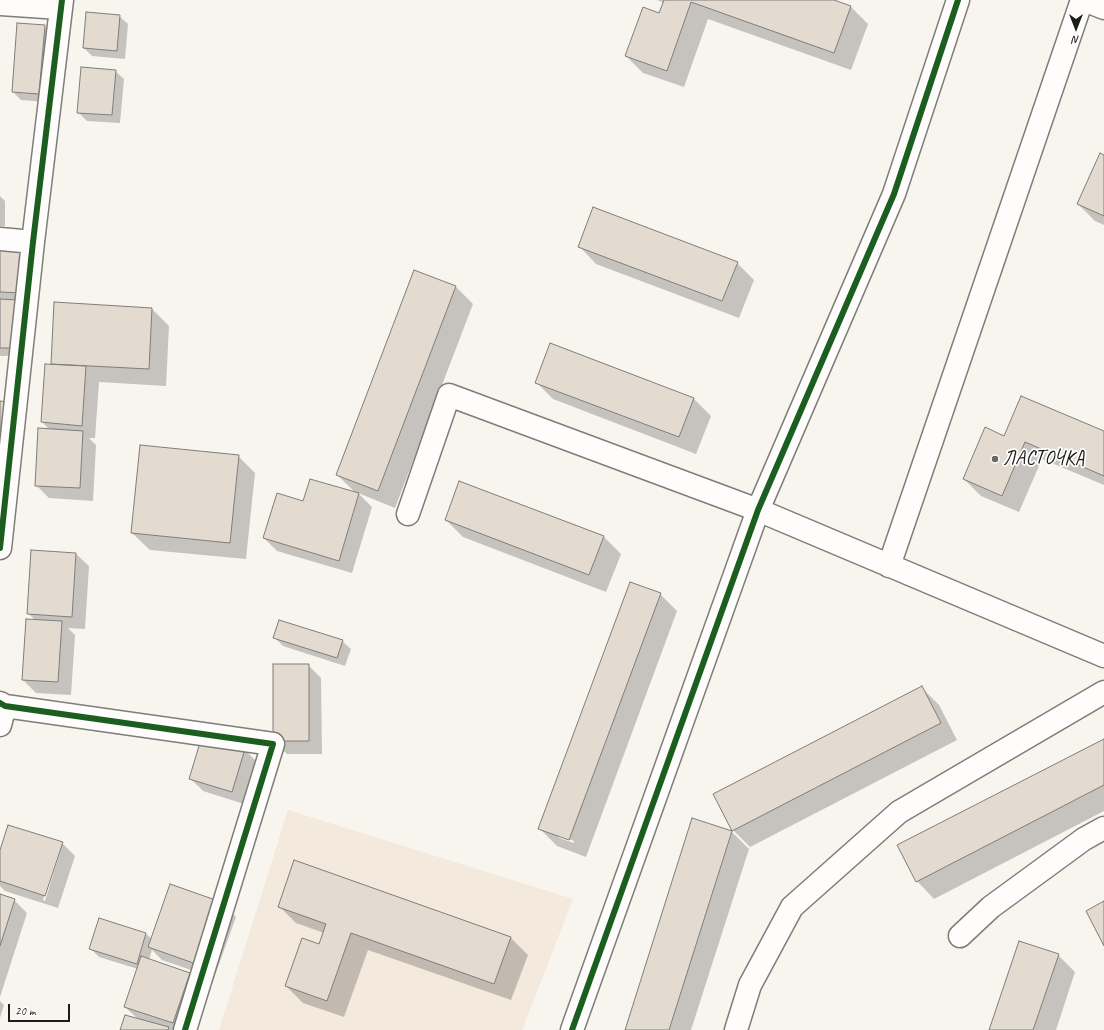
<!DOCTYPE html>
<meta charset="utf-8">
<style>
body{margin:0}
#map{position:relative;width:1104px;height:1030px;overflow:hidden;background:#f8f4ee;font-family:Caveat,sans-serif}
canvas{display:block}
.north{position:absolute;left:1056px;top:8px;width:40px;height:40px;-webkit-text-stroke:3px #fff;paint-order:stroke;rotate:180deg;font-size:11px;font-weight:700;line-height:16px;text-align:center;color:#1c1c1c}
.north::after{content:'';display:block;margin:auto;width:14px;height:18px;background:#1c1c1c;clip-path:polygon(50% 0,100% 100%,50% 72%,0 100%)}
.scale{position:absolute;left:8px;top:1004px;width:62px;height:18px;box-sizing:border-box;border:2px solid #1c1c1c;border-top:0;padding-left:5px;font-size:12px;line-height:14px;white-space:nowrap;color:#1c1c1c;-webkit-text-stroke:3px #fff;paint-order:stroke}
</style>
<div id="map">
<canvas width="1104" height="1030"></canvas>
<div class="north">N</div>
<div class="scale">20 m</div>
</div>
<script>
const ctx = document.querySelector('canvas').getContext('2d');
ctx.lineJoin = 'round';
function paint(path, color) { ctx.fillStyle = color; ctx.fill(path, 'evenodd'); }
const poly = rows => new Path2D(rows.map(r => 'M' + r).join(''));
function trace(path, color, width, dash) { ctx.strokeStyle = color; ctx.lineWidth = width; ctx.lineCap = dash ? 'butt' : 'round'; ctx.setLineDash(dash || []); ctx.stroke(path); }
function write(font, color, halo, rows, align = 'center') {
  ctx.font = font + ' Caveat,sans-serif'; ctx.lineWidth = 3.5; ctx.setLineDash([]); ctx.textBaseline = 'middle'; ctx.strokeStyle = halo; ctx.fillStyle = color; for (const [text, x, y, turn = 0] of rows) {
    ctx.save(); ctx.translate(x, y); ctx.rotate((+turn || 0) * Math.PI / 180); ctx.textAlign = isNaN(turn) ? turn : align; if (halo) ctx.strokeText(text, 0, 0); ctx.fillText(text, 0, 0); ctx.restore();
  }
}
paint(poly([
 [288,810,573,899,522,1030,219,1030]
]), '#f3e9dc');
paint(poly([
 [657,0,831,0,851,7,868,24,851,70,708,19,684,87,643,73,626,56,660,14,664,3],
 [119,16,128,24,125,59,92,56,84,48],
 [44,26,53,34,47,102,21,100,13,92],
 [115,71,124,79,120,123,87,121,78,112],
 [1104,156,1104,225,1095,221,1078,204],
 [0,196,5,201,5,226,0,226],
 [579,246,737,263,754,280,739,318,596,264],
 [0,250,24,250,24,356,0,356],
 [415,272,456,287,473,304,395,508,358,493,372,507,352,573,277,551,264,538,304,502,356,493,337,475],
 [55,304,152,309,169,326,166,386,99,382,95,438,89,438,96,445,93,501,49,498,36,485,50,430,42,422,54,366,52,364],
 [550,344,694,399,711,416,696,454,553,399,536,382],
 [1104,432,1104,485,1042,459,1019,512,981,496,964,479,1005,437],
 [238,456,255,473,246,559,150,550,132,533],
 [460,482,604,537,621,554,606,592,463,537,446,520],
 [76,554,89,566,85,629,68,628,75,635,71,695,36,693,23,680,35,620,28,613],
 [660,594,677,611,586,857,557,846,540,829],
 [559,836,574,841,574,843,559,838],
 [275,638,342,641,351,649,345,666,283,646],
 [308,665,321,678,322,754,287,754,274,741],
 [922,688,939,705,957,740,750,847,733,830],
 [1104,740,1104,811,934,899,917,881,899,846],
 [245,750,258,763,244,804,203,791,190,778],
 [692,820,732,832,749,849,691,1030,626,1030],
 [62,843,75,856,58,908,5,891,0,886,0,853],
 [59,849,61,849,45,901,43,900],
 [0,896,14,900,27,913,0,997],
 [223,904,236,917,214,978,162,960,152,950,149,960,190,973,203,986,188,1030,121,1030,138,1019,125,1007,138,969,99,957,91,949,146,934,152,939],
 [279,906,511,938,528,955,511,1000,368,950,344,1017,303,1003,286,986,320,945,324,933,296,923],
 [1058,955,1075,972,1056,1030,990,1030],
 [0,1001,4,1005,0,1018]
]), '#0003');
const building = poly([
 [664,0,834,0,851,6,834,53,691,2,667,71,625,56,643,7,659,13,664,0],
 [86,12,120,15,117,51,83,48,86,12],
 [17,23,45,25,39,94,12,92,17,23],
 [81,67,116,70,112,115,77,113,81,67],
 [1100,153,1104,155,1104,216,1077,204,1100,153],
 [593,207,738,262,722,301,578,247,593,207],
 [0,249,24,249,23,293,0,292,0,249],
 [414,270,456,286,378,491,336,475,414,270],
 [0,299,17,300,16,348,0,348,0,299],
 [54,302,152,308,149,369,51,364,54,302],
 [550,343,694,398,679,437,535,383,550,343],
 [45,364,86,366,82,426,41,422,45,364],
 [1021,396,1104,431,1104,476,1025,442,1002,496,963,479,985,427,1004,436,1021,396],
 [0,401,7,402,0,454,0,401],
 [38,428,83,431,80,488,35,486,38,428],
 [140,445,239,455,230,543,131,533,140,445],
 [310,479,359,493,339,561,263,538,277,493,303,501,310,479],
 [459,481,604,536,589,575,445,520,459,481],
 [31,550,76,553,72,617,27,614,31,550],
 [630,582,661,593,569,840,538,829,630,582],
 [26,619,62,621,58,682,22,680,26,619],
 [279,620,343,640,337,658,273,638,279,620],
 [273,664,309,664,309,741,273,741,273,664],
 [922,686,941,723,732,831,713,794,922,686],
 [202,736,245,749,232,792,189,779,202,736],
 [1104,739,1104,785,916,882,897,845,1104,739],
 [692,818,732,831,669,1030,625,1030,692,818],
 [8,825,63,842,45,896,0,881,0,850,8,825],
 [294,860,511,937,494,984,351,933,327,1001,285,986,302,938,319,944,326,924,278,907,294,860],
 [170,884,224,903,202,966,148,947,170,884],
 [0,894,15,899,0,946,0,894],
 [1104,901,1104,946,1086,911,1104,901],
 [99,918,146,933,137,964,89,949,99,918],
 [1019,941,1059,954,1033,1030,989,1030,1019,941],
 [141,956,190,973,173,1023,124,1007,141,956],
 [125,1015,169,1027,168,1030,120,1030,125,1015]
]);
paint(building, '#e3dbcf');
trace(building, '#7f7d7a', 1);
const minor = poly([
 [1084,0,1104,8],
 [0,4,60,8],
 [0,239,33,242],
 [408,514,449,395,758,510,1104,656],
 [0,548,33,242,62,0],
 [889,566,1082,0],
 [0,703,5,706,273,744,185,1030],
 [0,725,5,706],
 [960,936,991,907,1084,839,1104,828],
 [572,1030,758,510,894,194,958,0],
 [736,1030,750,985,792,907,899,812,1104,692]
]);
trace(minor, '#7f7d7a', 25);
trace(minor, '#fefdfc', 22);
trace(poly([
 [0,548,33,242,62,0],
 [0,703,5,706,273,744,185,1030],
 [572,1030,758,510,894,194,958,0]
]), '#1b5e20', 6);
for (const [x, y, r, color] of [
 [995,459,4,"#696866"]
]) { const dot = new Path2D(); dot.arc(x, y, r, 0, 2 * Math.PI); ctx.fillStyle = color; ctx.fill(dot); trace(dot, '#fff', 1.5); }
write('20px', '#1c1c1c', '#fff', [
 ["ЛАСТОЧКА",1003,459]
], 'left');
</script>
